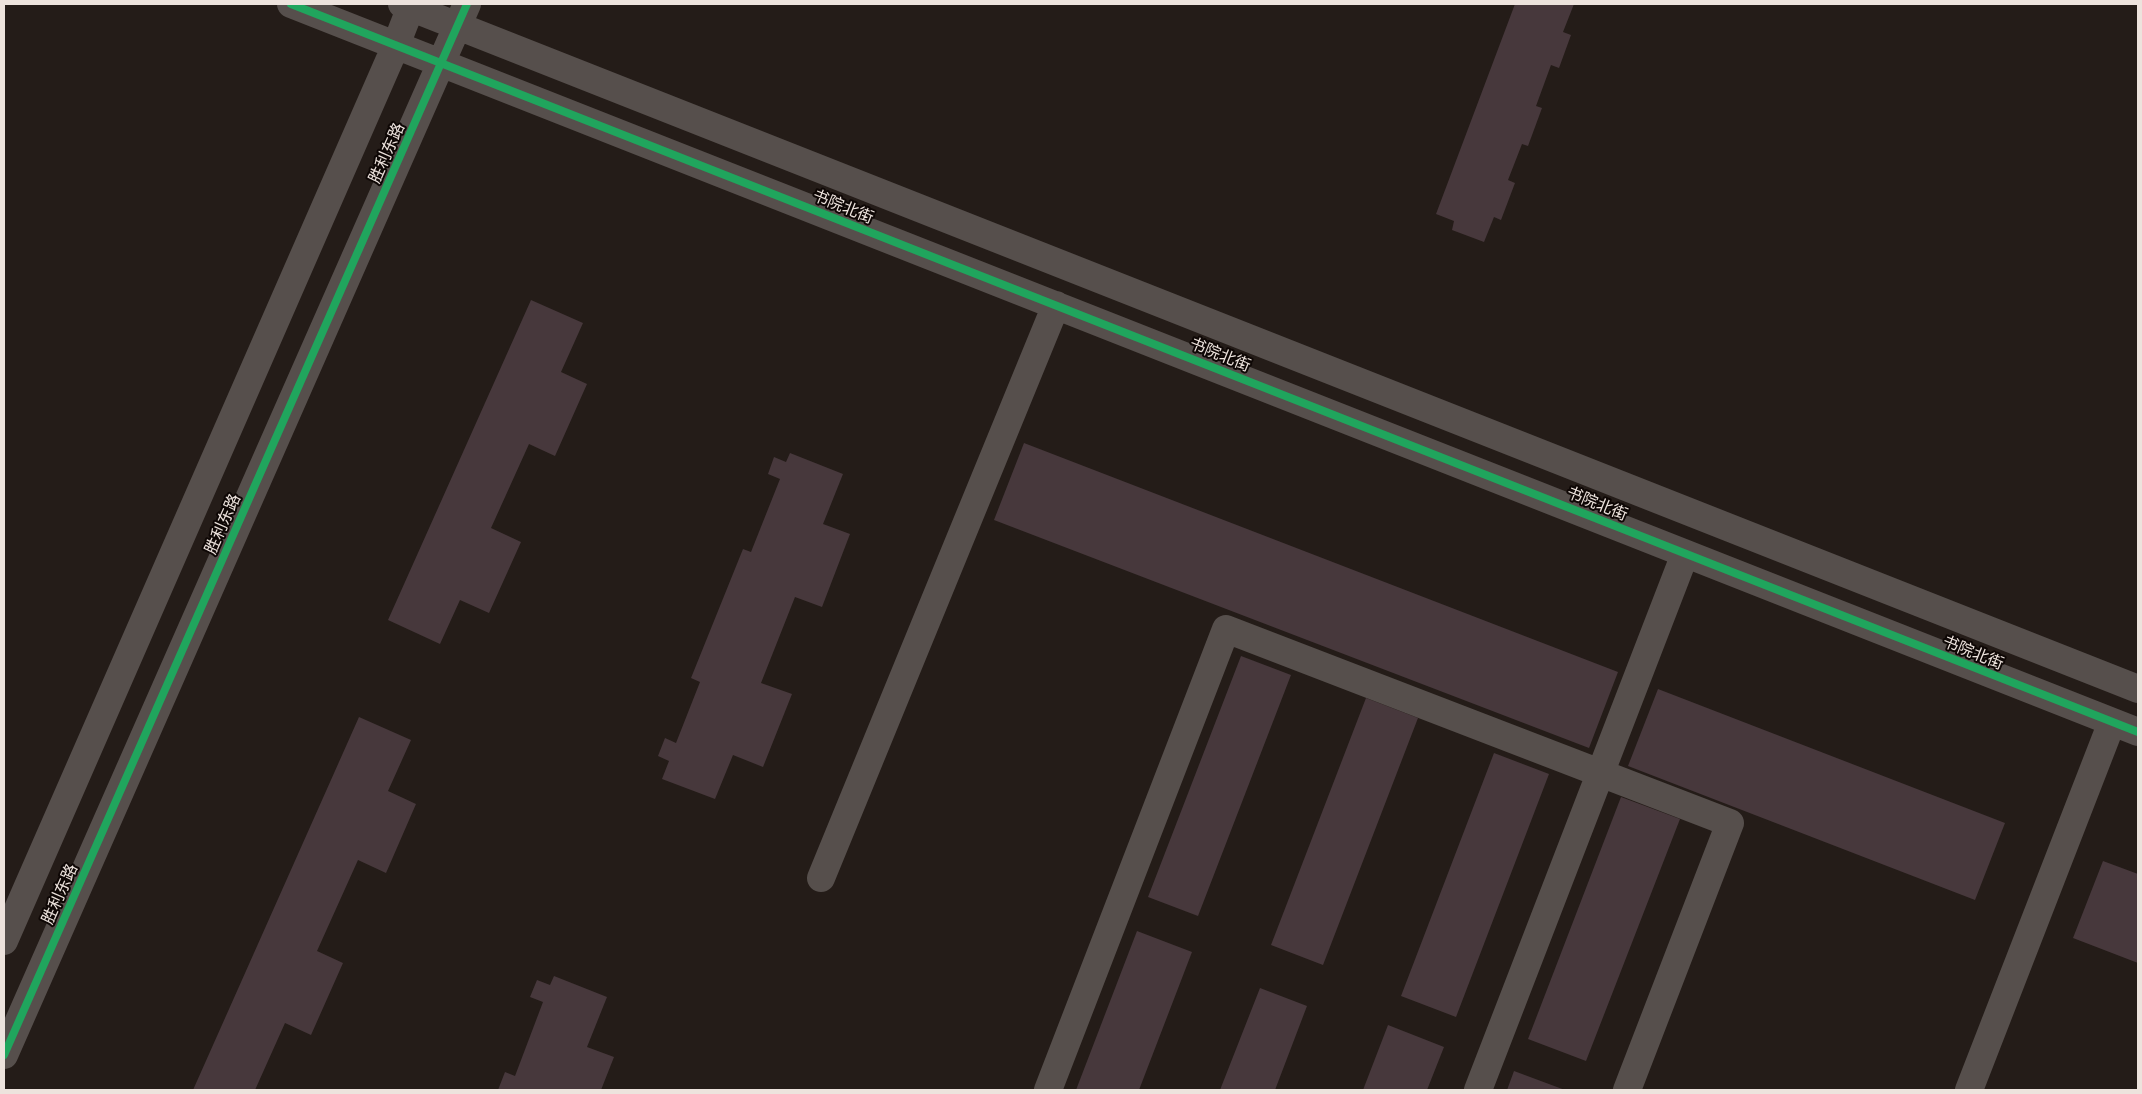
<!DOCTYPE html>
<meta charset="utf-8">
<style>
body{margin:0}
#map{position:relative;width:2142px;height:1094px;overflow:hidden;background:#241c18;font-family:"Crimson Pro",serif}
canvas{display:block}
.frame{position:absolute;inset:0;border:5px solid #ede3dd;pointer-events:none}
</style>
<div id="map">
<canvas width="2142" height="1094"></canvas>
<div class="frame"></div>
</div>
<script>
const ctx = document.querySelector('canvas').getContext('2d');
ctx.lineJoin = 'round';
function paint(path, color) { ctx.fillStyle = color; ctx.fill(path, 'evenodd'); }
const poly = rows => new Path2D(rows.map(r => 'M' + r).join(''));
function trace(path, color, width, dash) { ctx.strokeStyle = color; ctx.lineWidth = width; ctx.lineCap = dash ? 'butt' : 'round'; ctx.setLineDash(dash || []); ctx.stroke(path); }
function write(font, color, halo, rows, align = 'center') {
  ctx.font = font + ' "Crimson Pro","Noto Sans SC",serif'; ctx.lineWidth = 4; ctx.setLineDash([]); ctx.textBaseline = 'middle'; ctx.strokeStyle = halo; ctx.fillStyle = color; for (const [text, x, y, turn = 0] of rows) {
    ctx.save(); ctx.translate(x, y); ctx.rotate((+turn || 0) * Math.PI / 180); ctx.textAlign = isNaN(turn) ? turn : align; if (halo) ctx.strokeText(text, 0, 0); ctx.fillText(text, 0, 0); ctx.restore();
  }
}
paint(poly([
 [1515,4,1574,4,1563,32,1571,35,1559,68,1551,65,1536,106,1542,108,1528,146,1522,144,1508,180,1515,183,1501,220,1494,217,1484,242,1452,230,1454,221,1436,214],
 [531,300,583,323,561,372,587,384,555,456,529,444,491,528,521,542,489,613,460,600,440,644,388,620],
 [1024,443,1618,672,1589,748,994,520],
 [790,453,843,474,823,524,850,534,822,607,795,597,761,683,792,694,763,767,733,755,715,799,662,779,669,761,658,756,665,738,676,743,700,682,691,678,743,549,751,552,780,479,768,474,774,457,786,462],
 [1241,656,1291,675,1198,916,1148,897],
 [1658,689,2005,823,1975,900,1628,766],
 [1366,698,1418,718,1323,965,1271,945],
 [359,717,411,740,388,791,416,804,386,873,358,860,317,951,343,963,311,1035,285,1023,255,1090,193,1090],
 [1494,753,1549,774,1456,1017,1401,996],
 [1621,797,1680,819,1586,1061,1528,1039],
 [2103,861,2138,874,2138,963,2073,938],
 [1137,931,1192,952,1139,1090,1076,1090],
 [554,976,607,997,587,1047,614,1057,601,1090,498,1090,505,1072,515,1076,543,1002,530,997,537,980,550,985],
 [1260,988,1307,1006,1275,1090,1220,1090],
 [1388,1025,1444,1047,1427,1090,1363,1090],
 [1514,1071,1565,1090,1507,1090]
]), '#47383c');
trace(poly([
 [291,4,2138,732],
 [402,4,2138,689],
 [821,878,1056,305],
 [4,941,396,45,412,4],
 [4,1055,467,4],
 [1048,1090,1226,629,1730,823,1627,1090],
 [1478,1090,1685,554],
 [1969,1090,2112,722]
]), '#564f4c', 28);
trace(poly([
 [291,4,2138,732],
 [4,1055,467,4]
]), '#20a55d', 8);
write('16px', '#ede3dd', '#0e0705', [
 ["胜利东路",387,153,-66],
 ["书院北街",843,207,22],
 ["书院北街",1220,355,22],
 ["书院北街",1597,504,22],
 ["胜利东路",223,524,-66],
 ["书院北街",1973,653,22],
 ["胜利东路",60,894,-66]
]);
</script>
